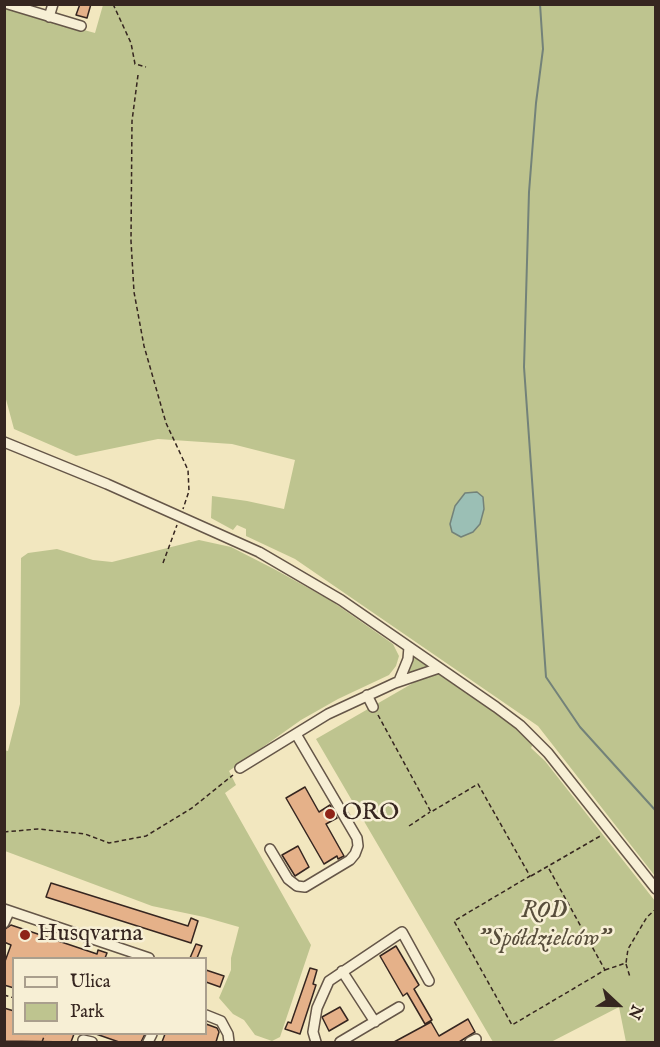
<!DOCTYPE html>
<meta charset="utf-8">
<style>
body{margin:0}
#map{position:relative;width:660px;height:1047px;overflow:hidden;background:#f2e7bf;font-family:"IM FELL English",serif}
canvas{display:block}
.frame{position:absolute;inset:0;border:6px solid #362620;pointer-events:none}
.legend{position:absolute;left:12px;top:957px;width:195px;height:78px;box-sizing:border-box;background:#f7efd5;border:2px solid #aa9f8d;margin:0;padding:8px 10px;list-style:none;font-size:18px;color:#362620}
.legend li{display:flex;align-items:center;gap:12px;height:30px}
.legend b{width:30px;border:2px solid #aa9f8d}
.north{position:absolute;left:588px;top:975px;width:60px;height:60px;-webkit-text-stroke:4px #f7efd5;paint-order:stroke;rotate:112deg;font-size:16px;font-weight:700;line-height:24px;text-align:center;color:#362620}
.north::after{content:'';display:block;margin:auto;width:21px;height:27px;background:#362620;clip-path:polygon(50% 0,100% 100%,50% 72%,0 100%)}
</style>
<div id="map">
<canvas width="660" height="1047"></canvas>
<div class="frame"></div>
<ul class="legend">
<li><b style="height:8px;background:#f7efd5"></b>Ulica</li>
<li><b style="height:16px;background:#bec48f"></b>Park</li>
</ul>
<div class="north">N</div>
</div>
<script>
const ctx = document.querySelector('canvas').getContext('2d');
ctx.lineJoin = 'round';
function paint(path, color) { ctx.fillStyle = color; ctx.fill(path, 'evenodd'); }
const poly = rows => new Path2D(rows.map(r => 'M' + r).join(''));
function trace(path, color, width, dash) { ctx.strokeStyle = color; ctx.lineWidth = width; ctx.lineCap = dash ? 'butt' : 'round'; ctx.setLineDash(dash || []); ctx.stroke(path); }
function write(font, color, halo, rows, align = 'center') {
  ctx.font = font + ' "IM FELL English",serif'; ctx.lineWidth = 5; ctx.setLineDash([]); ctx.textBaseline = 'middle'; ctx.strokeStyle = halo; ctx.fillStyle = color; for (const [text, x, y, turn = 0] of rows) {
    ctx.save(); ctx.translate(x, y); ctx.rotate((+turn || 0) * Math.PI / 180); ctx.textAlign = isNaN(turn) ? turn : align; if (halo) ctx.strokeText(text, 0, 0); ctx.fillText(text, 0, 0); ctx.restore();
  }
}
paint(poly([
 [103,5,655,5,655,876,538,726,295,559,246,536,246,529,237,525,233,530,211,518,212,496,247,501,284,509,295,460,232,444,158,439,76,456,14,429,4,392,4,8,95,33],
 [199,540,231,547,274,569,330,600,393,644,399,656,396,666,389,675,338,699,301,720,229,771,236,785,225,793,311,945,280,1037,272,1041,255,1035,244,1020,233,1014,219,998,231,970,231,958,239,927,204,917,152,906,5,851,4,750,8,751,20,704,21,558,28,553,57,549,93,560,112,562],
 [413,654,431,667,404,676],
 [435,674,440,674,505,719,533,744,531,748,545,761,655,901,655,1042,626,1042,619,1007,551,1042,493,1042,316,739,427,675]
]), '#bec48f');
const water = poly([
 [477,492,483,497,484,509,480,524,473,532,461,537,452,532,450,524,455,506,465,493,477,492]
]);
paint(water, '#9bbfb5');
trace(water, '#738279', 1.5);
trace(poly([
 [540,4,543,49,536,103,529,192,524,367,546,677,580,727,656,811]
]), '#738279', 2);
const building = poly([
 [80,4,91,4,87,18,76,15,80,4],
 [305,787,319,812,330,805,337,818,326,824,344,856,338,859,337,856,324,864,286,798,305,787],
 [298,846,309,867,295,876,282,855,298,846],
 [51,883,188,926,191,918,198,921,191,943,46,897,51,883],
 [11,925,97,954,98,950,107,953,105,958,14,958,14,988,4,985,4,964,11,945,4,942,4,930,11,925],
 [196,944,202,946,197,958,190,958,196,944],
 [396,946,419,985,414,989,432,1020,425,1024,407,993,403,996,380,956,396,946],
 [310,968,317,970,313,984,316,985,300,1034,285,1029,288,1022,291,1023,310,968],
 [206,970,224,976,220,987,206,982,206,970],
 [340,1007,348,1020,329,1031,322,1017,340,1007],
 [4,1008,14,1011,14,1034,74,1034,71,1042,4,1041,4,1008],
 [468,1019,475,1032,459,1042,394,1042,431,1022,439,1036,468,1019],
 [206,1024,217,1028,219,1032,216,1042,162,1042,165,1034,206,1034,206,1024],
 [96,1034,145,1034,141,1042,119,1042,96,1034]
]);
paint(building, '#e5b189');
trace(building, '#362620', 1.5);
const minor = poly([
 [8,4,81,26],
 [49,17,53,4],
 [4,442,107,484,259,552,341,600,496,707,520,725,548,753,656,889],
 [399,681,408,659,409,647],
 [367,695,373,707],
 [240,768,328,714,395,683,439,668],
 [270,849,288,879,297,886,305,887,350,860,355,854,358,846,357,838,296,734],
 [4,909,149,958],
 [4,923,9,912],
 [342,971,375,1022],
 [206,1015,221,1021,228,1034,229,1042],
 [83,1040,92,1042],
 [148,1042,152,1034],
 [316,1042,313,1032,317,1008,329,981,402,932,429,981],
 [340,1042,399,1007],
 [470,1042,476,1039]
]);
trace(minor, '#655648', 12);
trace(poly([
 [113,4,131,43,135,64,146,67],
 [138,75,132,121,131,241,134,292,144,346,166,423,188,470,189,491,183,509],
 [163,563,177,525],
 [378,715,431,812,478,784,530,876,454,921,512,1025,605,970,548,867],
 [409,826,430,812],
 [4,832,38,829,85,834,109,843,146,836,192,808,233,775],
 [531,876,602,835],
 [626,964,630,977],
 [605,970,626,963,628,949,647,917,656,909],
 [4,995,14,998],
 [42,1042,45,1034]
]), '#362620', 1.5, [4.5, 3]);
trace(minor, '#f7efd5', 9);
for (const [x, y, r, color] of [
 [330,814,6,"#8f2418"],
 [25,935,6,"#8f2418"]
]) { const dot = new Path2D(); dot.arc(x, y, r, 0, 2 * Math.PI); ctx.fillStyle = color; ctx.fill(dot); trace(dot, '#f7efd5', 2); }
write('24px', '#362620', '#f7efd5', [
 ["ORO",342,814],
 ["Husqvarna",37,935]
], 'left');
write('italic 24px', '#584e3c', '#f7efd5', [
 ["ROD",544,912],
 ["\"Spółdzielców\"",544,940]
]);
</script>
